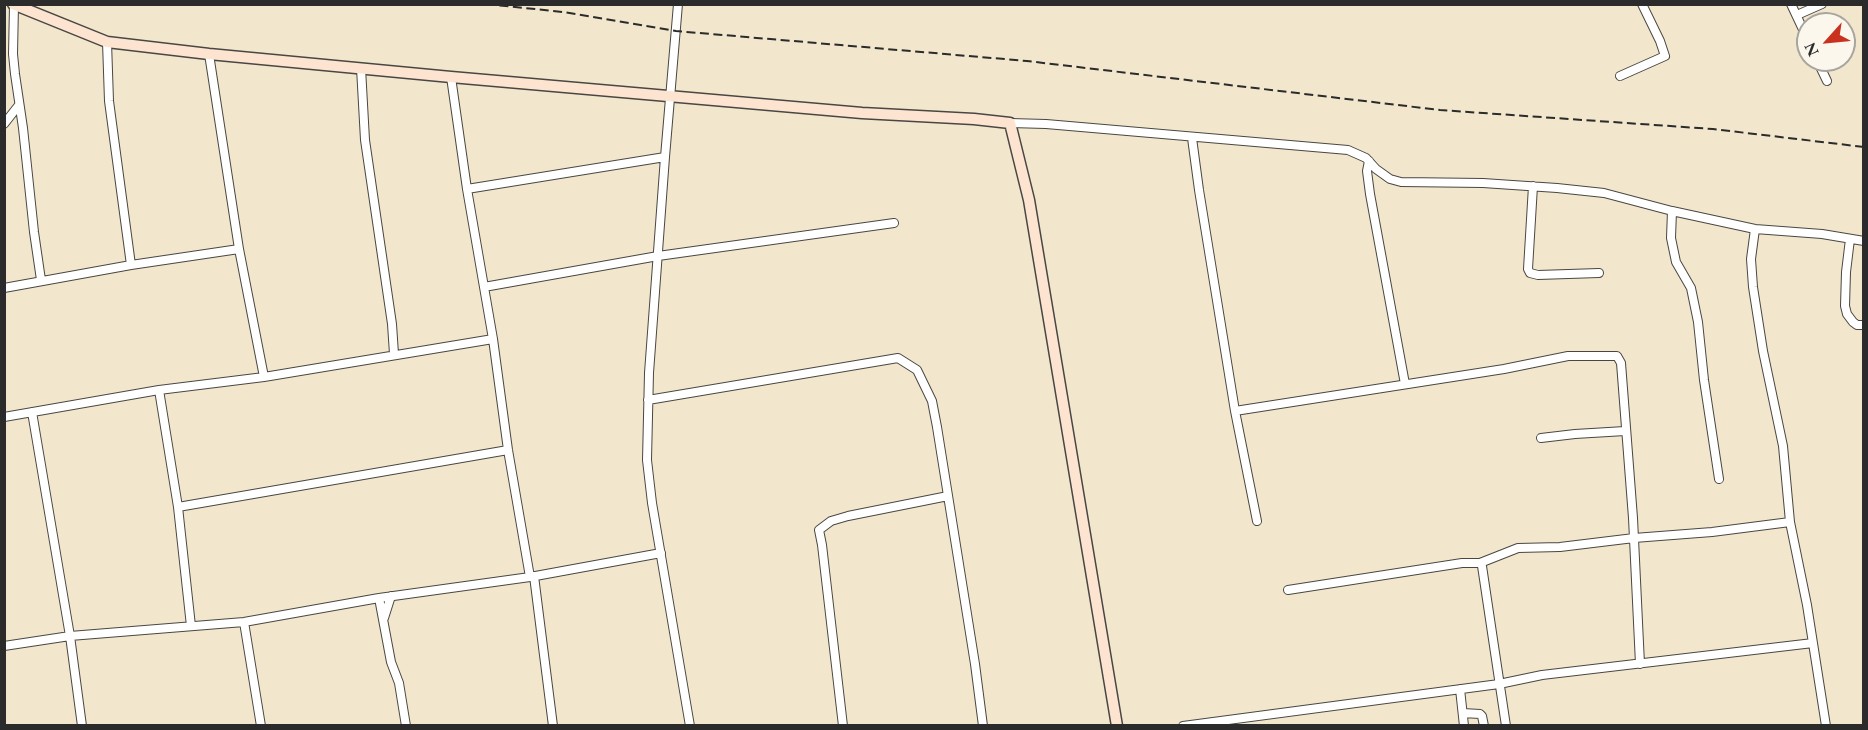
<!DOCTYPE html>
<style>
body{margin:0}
#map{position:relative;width:1868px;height:730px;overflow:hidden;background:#f2e7cd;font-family:"EB Garamond",serif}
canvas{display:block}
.frame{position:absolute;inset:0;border:6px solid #2b2b2b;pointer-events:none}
.north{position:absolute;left:1796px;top:12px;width:60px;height:60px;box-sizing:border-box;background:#fbf7ec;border:2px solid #a8a59f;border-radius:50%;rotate:243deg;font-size:16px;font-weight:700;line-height:24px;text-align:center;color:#2b2b2b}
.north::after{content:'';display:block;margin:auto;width:21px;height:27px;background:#c8321e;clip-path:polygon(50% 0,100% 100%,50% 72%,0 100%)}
</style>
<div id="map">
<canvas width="1868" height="730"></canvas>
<div class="frame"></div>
<div class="north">N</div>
</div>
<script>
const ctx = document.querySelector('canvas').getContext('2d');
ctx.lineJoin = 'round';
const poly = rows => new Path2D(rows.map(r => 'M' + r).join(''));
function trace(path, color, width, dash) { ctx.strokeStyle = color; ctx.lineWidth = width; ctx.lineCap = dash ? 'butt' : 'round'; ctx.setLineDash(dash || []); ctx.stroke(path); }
const street = poly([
 [678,4,665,157,649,373,647,460,652,503,690,726],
 [1791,4,1808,40],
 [14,5,13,54,15,74,23,128,34,232,41,280],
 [1797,15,1822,4],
 [107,42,109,101,131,265],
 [209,54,239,249,264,377],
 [1817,60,1827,81],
 [361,68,365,140,392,324,394,354],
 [1620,76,1665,56,1660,41,1642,4],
 [451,77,467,189,493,339,508,450,530,577],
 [1010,123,1046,124,1348,150,1366,158,1376,169,1390,179,1401,182,1483,183,1557,188,1604,193,1672,211,1755,229,1822,234,1864,241],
 [4,124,19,105],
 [1192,138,1199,190,1235,411,1257,521],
 [1369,161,1367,171,1370,194,1405,384],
 [1533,186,1528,269,1530,273,1538,275,1599,273],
 [467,189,665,157],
 [1672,211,1671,238,1676,262,1691,288,1698,322,1704,380,1719,479],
 [1755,229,1751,259,1753,287,1763,351,1783,446,1790,522,1807,605,1826,726],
 [1850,239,1846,272,1845,306,1847,314,1853,322,1857,325,1864,325],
 [484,287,658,256,894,223],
 [4,288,131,265,239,249],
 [159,390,178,507,191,626],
 [648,400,898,358,917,370,932,401,937,427,975,664,983,726],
 [1235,411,1504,369,1568,356,1617,356,1621,363,1633,518,1640,664],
 [32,412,70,636,82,726],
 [4,417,159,390,264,377,493,339],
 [1541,438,1575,434,1625,431],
 [178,507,508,450],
 [1480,563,1518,548,1560,547,1634,538,1712,532,1790,522],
 [534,576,553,726],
 [1288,590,1462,563,1480,563,1482,566,1506,726],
 [379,598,391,662,399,683,406,726],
 [384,618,391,596],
 [244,622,261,726],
 [4,646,70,636,244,622,379,598,530,577,661,553],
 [1460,689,1464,726],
 [1463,713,1480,714,1482,716,1484,726],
 [843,726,822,545,819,530,831,521,848,516,948,496],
 [1183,726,1499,684,1542,675,1813,643]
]);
const secondary = poly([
 [13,4,107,42,209,54,451,77,862,113,974,119,1010,123,1029,200,1117,726]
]);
trace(street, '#494743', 10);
trace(secondary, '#494743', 13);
trace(street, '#fff', 8);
trace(secondary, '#fde4d1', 10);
trace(poly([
 [486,4,563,12,676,31,1027,61,1440,110,1713,129,1864,147]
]), '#2b2b2b', 2, [9, 4.5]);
</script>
